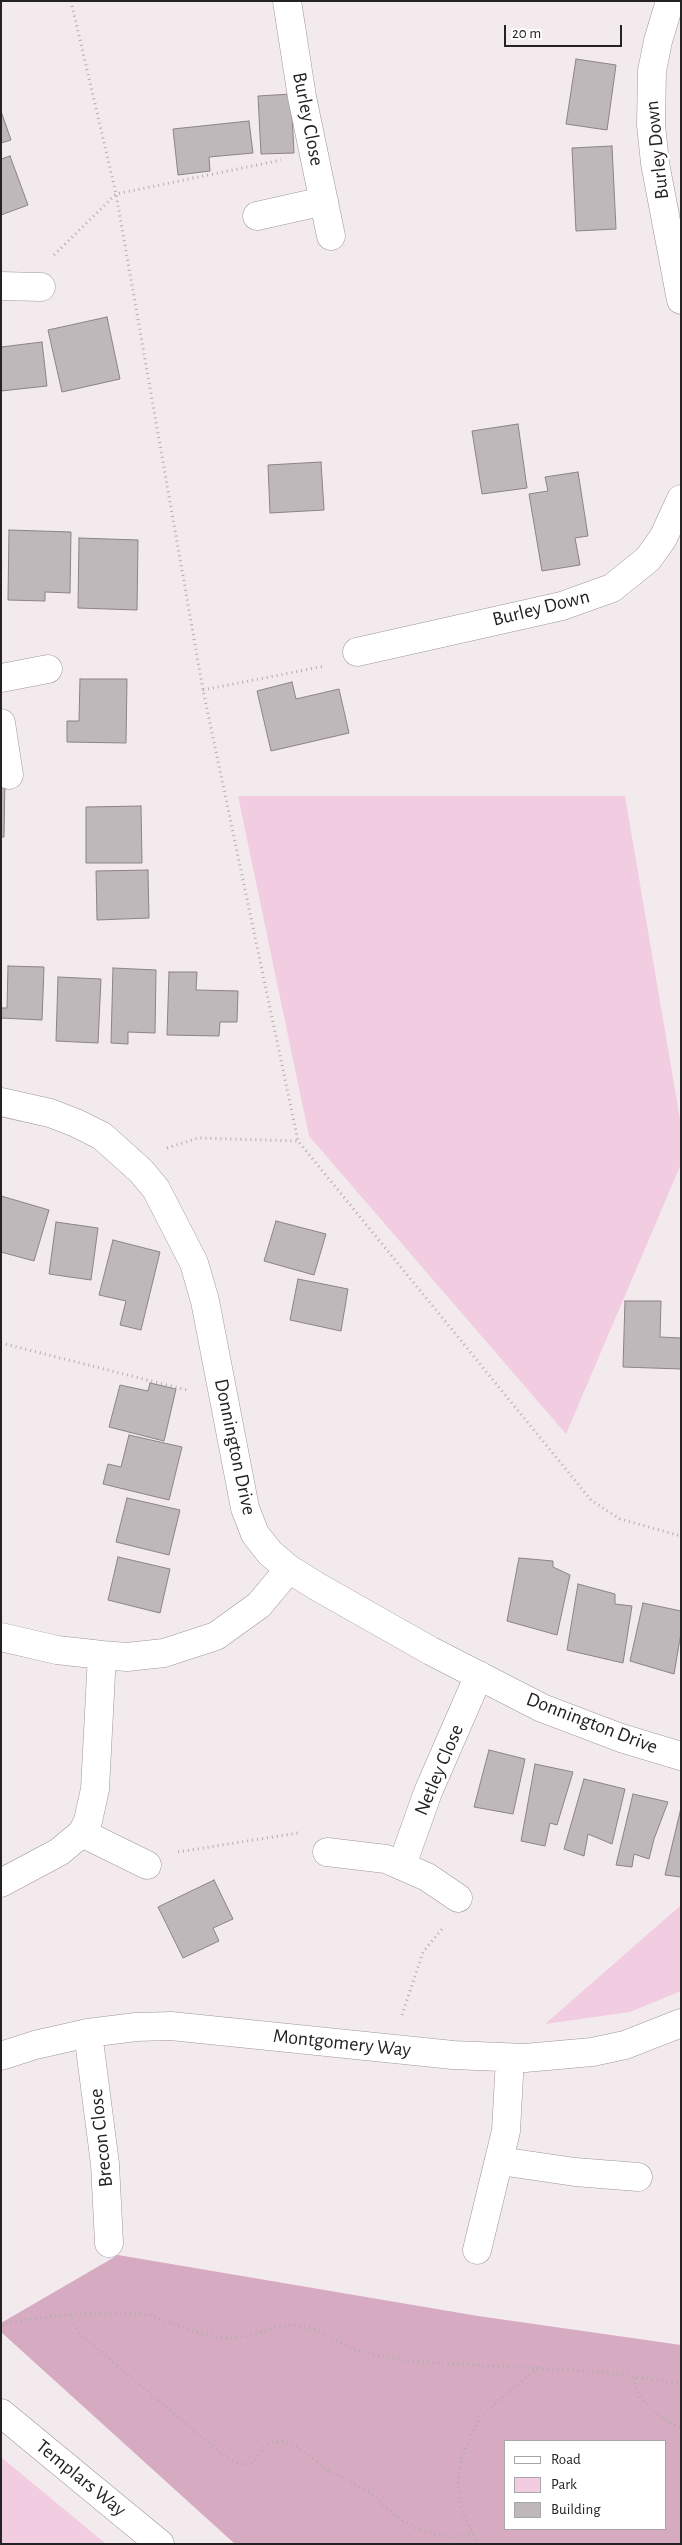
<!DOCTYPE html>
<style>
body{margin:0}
#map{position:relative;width:682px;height:2545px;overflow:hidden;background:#f3eaee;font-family:"Alegreya Sans",sans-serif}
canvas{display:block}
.frame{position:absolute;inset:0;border:2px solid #252223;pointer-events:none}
.legend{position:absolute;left:504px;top:2440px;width:162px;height:90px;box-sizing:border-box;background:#fff;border:1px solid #a8a7a7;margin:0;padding:6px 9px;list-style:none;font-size:15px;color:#252223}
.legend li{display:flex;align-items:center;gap:10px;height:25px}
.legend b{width:25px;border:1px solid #a8a7a7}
.scale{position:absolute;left:504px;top:25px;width:118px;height:22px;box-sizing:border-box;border:2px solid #252223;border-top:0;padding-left:6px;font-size:15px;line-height:18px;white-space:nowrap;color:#252223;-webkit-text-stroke:4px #fff;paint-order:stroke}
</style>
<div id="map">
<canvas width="682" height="2545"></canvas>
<div class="frame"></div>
<ul class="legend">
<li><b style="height:6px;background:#fff"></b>Road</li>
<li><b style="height:14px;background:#f2cce0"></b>Park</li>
<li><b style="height:14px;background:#bfb8bb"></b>Building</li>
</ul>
<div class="scale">20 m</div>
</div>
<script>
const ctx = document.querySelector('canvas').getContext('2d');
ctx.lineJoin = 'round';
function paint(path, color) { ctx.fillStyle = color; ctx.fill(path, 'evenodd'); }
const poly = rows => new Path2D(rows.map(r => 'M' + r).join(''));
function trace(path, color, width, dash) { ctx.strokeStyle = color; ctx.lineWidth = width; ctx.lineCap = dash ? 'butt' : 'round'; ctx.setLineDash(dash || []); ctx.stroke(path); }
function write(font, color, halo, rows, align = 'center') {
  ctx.font = font + ' "Alegreya Sans",sans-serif'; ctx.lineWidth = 5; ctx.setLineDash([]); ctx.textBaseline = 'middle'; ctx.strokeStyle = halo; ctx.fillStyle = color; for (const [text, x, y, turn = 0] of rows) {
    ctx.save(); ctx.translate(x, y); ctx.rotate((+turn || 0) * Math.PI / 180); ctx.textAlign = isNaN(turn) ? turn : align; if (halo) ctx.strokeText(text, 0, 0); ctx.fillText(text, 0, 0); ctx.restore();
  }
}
paint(poly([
 [238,796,625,796,681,1125,681,1164,566,1434,309,1136],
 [681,1905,681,1991,630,2012,545,2024],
 [1,2457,106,2544,1,2544]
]), '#f2cce0');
paint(poly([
 [118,2255,478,2316,681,2345,681,2544,235,2544,1,2332,1,2323],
 [506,2441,666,2441,666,2529,506,2529]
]), '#d6aac1');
const building = poly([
 [576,59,616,65,607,130,566,124,576,59],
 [291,94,294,153,261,154,258,96,291,94],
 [1,111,11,140,1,143,1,111],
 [249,121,253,153,209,157,210,171,178,175,173,129,249,121],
 [612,146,616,229,576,231,572,148,612,146],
 [10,156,28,205,1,215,1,159,10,156],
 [107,317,120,379,62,392,48,330,107,317],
 [42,342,47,386,1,391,1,347,42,342],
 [518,424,527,488,482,494,472,431,518,424],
 [321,462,324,510,270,513,268,465,321,462],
 [578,472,588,536,575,538,580,565,542,571,529,494,548,491,545,477,578,472],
 [9,530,71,532,70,593,45,592,45,601,8,600,9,530],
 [79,538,138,540,137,610,78,608,79,538],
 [80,679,127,679,126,743,67,742,67,721,79,721,80,679],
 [292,682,296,699,339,689,349,733,271,751,257,691,292,682],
 [1,777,5,777,4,837,1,837,1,777],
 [141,806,142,863,86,863,86,807,141,806],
 [148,870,149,918,97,920,96,871,148,870],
 [8,966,44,967,42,1020,1,1018,1,1008,7,1008,8,966],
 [113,968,156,970,155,1033,128,1032,128,1044,111,1043,113,968],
 [169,972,197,972,196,990,238,991,237,1022,220,1022,219,1036,167,1035,169,972],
 [58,977,101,979,98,1043,56,1041,58,977],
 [1,1196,49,1210,34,1261,1,1252,1,1196],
 [276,1221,326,1234,314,1275,264,1261,276,1221],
 [56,1222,98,1228,91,1280,49,1274,56,1222],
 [113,1240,160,1252,141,1330,120,1325,126,1301,99,1295,113,1240],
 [298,1279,348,1289,341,1331,290,1320,298,1279],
 [625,1301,661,1301,660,1337,681,1338,681,1369,623,1367,625,1301],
 [150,1383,176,1389,164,1441,109,1427,120,1385,148,1391,150,1383],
 [129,1435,182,1447,169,1500,103,1484,108,1464,121,1467,129,1435],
 [127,1498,180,1510,169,1555,116,1542,127,1498],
 [118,1557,170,1569,160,1613,108,1600,118,1557],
 [519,1558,553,1561,553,1567,570,1575,557,1635,507,1621,519,1558],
 [578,1584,615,1594,615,1604,632,1606,623,1663,567,1650,578,1584],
 [643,1603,681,1611,681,1633,674,1674,630,1661,643,1603],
 [489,1750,525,1759,513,1814,474,1807,489,1750],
 [535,1764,573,1772,557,1825,550,1823,545,1846,521,1841,535,1764],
 [584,1779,625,1789,612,1844,588,1834,584,1856,564,1849,584,1779],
 [633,1794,668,1802,654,1839,649,1859,634,1854,632,1867,616,1865,633,1794],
 [681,1808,681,1877,665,1875,681,1808],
 [214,1880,233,1919,213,1928,219,1941,183,1958,158,1907,214,1880]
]);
paint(building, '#bfb8bb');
trace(building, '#8a8387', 1);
const minor = poly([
 [287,1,302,97,331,236],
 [670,1,658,41,652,71,651,125,655,163,681,300],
 [257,216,324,201],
 [1,286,41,287],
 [357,652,562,606,612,588,648,559,663,538,681,499],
 [1,678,48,669],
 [1,723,9,775],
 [1,1102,50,1113,76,1123,102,1136,141,1171,156,1189,194,1263,205,1301,245,1508,255,1534,270,1553,289,1569,318,1587,431,1651,542,1708,621,1738,681,1756],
 [1,1637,57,1650,102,1655,127,1657,164,1653,216,1636,259,1605,289,1569],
 [82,1833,147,1865],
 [327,1852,386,1859,427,1877,458,1898],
 [402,1865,428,1792,479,1675],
 [1,1883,59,1852,82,1833,88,1821,95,1789,102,1655],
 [88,2033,105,2164,109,2243],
 [1,2056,35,2045,88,2033,136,2027,171,2026,453,2055,525,2058,592,2052,625,2045,681,2023],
 [500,2161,575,2172,638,2177],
 [477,2250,506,2131,510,2058],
 [1,2413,160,2544]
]);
trace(minor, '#9e969a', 29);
trace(poly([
 [71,1,116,194,203,690,298,1141,591,1500,620,1519,681,1536],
 [54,255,116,194,281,160],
 [203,690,325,666],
 [167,1148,198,1138,298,1141],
 [1,1343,187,1390],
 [178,1852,298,1833],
 [402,2015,423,1952,442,1929],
 [69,2315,80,2334,219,2452,234,2462,244,2465,253,2462,265,2446,274,2442,284,2442,297,2447,326,2469,370,2492,394,2515,416,2528,453,2538,472,2533],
 [1,2325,22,2320,83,2313,128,2313,150,2315,202,2334,229,2339,249,2336,280,2326,296,2325,316,2330,351,2348,375,2355,407,2361,602,2372,681,2384],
 [635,2378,635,2388,641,2398,654,2412,681,2429],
 [478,2544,461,2509,458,2483,462,2456,480,2417,538,2367]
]), '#b3acaf', 3, [1, 4]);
trace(minor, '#fff', 28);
write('20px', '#252223', '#fff', [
 ["Burley Close",308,119,79],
 ["Burley Down",657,150,-96],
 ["Burley Down",541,608,-14],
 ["Donnington Drive",235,1447,78],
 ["Donnington Drive",592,1723,21],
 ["Netley Close",439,1770,-67],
 ["Montgomery Way",342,2043,6],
 ["Brecon Close",101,2138,-96],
 ["Templars Way",81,2478,39]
]);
</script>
